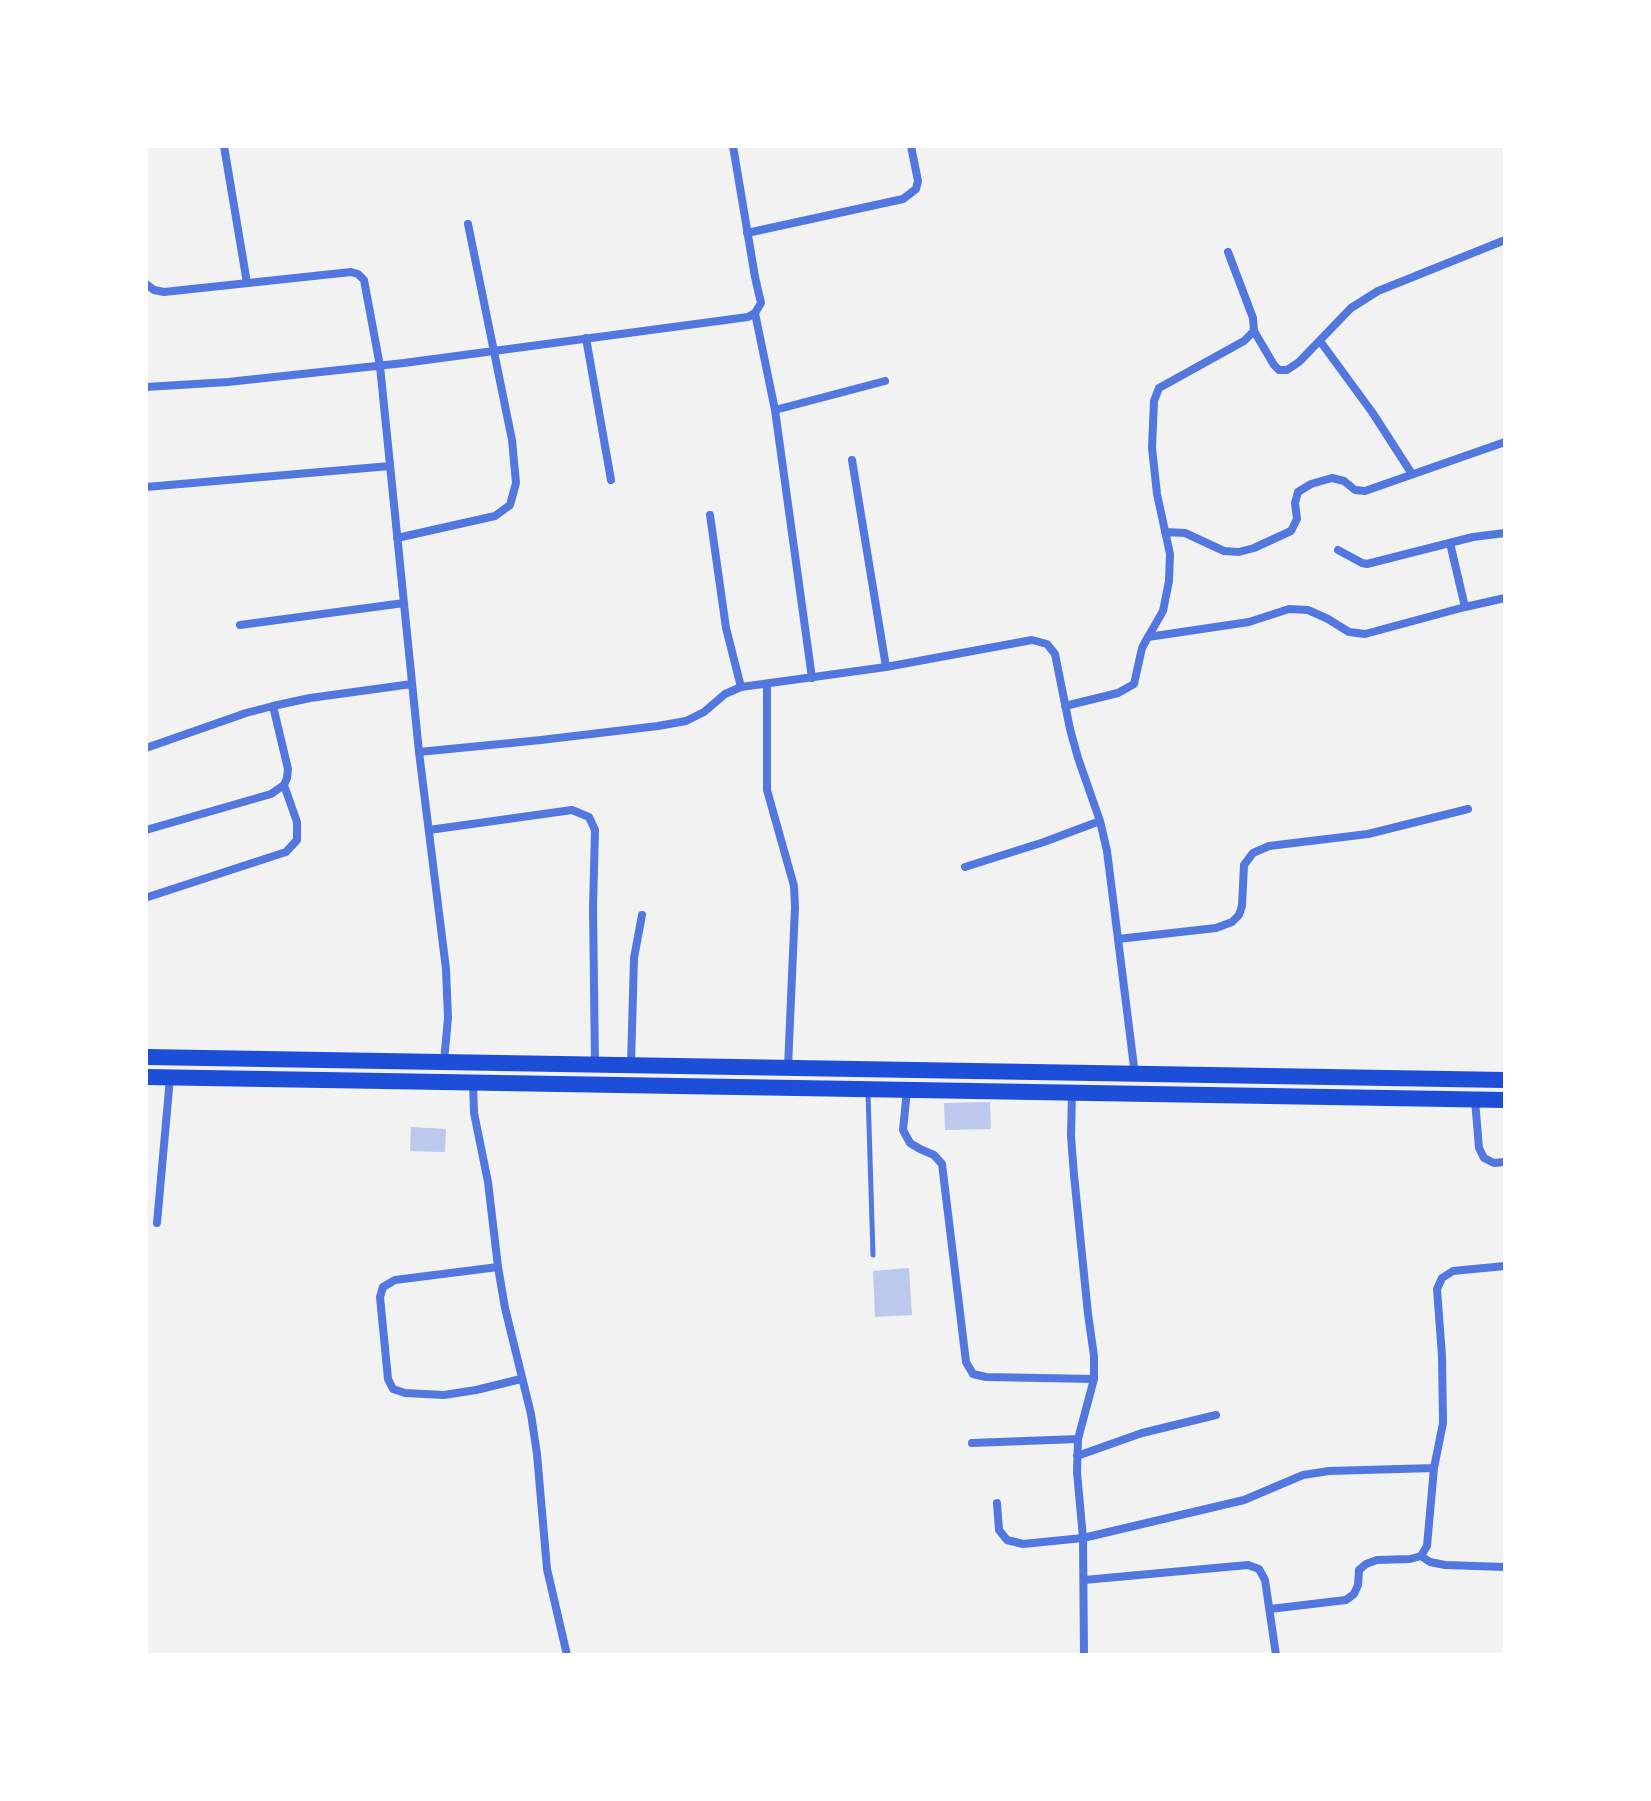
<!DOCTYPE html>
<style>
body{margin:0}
#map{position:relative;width:1651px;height:1801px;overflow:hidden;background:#f2f2f2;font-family:"Fira Sans Condensed",sans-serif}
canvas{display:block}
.frame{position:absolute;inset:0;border:148px solid #fff;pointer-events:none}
</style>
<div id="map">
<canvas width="1651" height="1801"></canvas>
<div class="frame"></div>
</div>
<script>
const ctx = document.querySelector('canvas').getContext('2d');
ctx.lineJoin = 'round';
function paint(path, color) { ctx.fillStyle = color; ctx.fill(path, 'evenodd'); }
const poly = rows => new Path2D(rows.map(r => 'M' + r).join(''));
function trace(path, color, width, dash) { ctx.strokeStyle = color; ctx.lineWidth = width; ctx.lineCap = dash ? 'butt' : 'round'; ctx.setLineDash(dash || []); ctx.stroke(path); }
paint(poly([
 [990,1102,991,1129,945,1130,944,1103],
 [411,1127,446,1129,445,1152,410,1151],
 [909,1268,912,1315,875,1317,873,1271]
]), '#bdc9ec');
trace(poly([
 [868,1093,873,1255]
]), '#5277de', 5);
trace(poly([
 [224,146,247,283],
 [747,233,903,199,916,189,918,181,911,146],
 [146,284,154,290,164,292,351,272,358,274,364,280,380,366,419,752,446,969,448,1018,444,1061],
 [755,313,775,410,812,678],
 [1254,331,1274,365,1279,370,1287,370,1299,362,1351,308,1378,291,1505,240],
 [586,338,611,480],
 [1320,341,1372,412,1412,474],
 [146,387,228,382,404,363,748,317,755,313,761,303,755,277,733,146],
 [775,410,885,381],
 [852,460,886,667],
 [146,487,390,466],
 [710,515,726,628,741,687],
 [1165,532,1185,533,1224,551,1239,552,1254,548,1291,531,1297,519,1295,503,1298,492,1311,484,1332,478,1344,481,1355,490,1365,491,1505,442],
 [397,538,495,516,510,505,516,483,512,440,468,224],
 [1450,543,1465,607],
 [1338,550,1362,563,1367,564,1473,537,1505,533],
 [240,625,404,603],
 [1148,637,1163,611,1169,581,1170,554,1157,494,1152,448,1154,401,1159,388,1244,341,1254,331,1253,318,1228,252],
 [767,684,767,790,794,886,795,907,788,1067],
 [1065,706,1118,693,1134,684,1142,648,1148,637,1249,622,1289,609,1308,610,1328,619,1349,632,1365,634,1465,607,1505,598],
 [146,748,246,713,273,706,310,698,412,684],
 [419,752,541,740,658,726,686,721,704,712,725,694,741,687,886,667,1032,640,1047,644,1055,654,1070,729,1078,758,1100,821,1107,851,1135,1075],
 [146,830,271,794,284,785,287,778,288,769,273,706],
 [429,830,572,810,589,817,595,830,593,908,595,1064],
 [965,867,1044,842,1100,821],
 [148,897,286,852,297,840,297,822,284,785],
 [1118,939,1216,928,1232,922,1239,915,1242,906,1244,865,1253,853,1269,846,1368,834,1468,809],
 [631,1064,634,958,642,915],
 [473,1083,474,1113,488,1182,498,1267,505,1308,531,1414,537,1454,547,1569,567,1655],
 [907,1090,903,1130,910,1143,920,1149,934,1155,942,1164,966,1362,973,1374,986,1377,1094,1379],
 [1072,1093,1071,1136,1074,1175,1088,1314,1094,1356,1094,1379,1078,1439,1077,1472,1083,1538,1084,1655],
 [1475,1100,1479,1148,1484,1158,1494,1163,1505,1162],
 [157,1223,170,1078],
 [498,1267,395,1280,383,1287,380,1297,388,1379,393,1389,405,1393,444,1395,476,1390,521,1379],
 [972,1443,1078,1439],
 [1077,1456,1142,1433,1216,1415],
 [997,1503,999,1530,1007,1540,1023,1544,1083,1538,1244,1500,1303,1475,1329,1471,1434,1468],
 [1421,1556,1430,1562,1445,1565,1505,1567],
 [1084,1580,1248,1565,1259,1569,1265,1580,1276,1655],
 [1270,1609,1346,1600,1354,1594,1358,1585,1359,1570,1366,1564,1377,1560,1410,1559,1421,1556,1427,1546,1434,1468,1443,1423,1442,1356,1437,1289,1442,1278,1453,1271,1505,1266]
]), '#5277de', 8);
trace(poly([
 [146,1057,1505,1080],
 [146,1077,1505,1100]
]), '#1d4ed8', 16);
</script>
